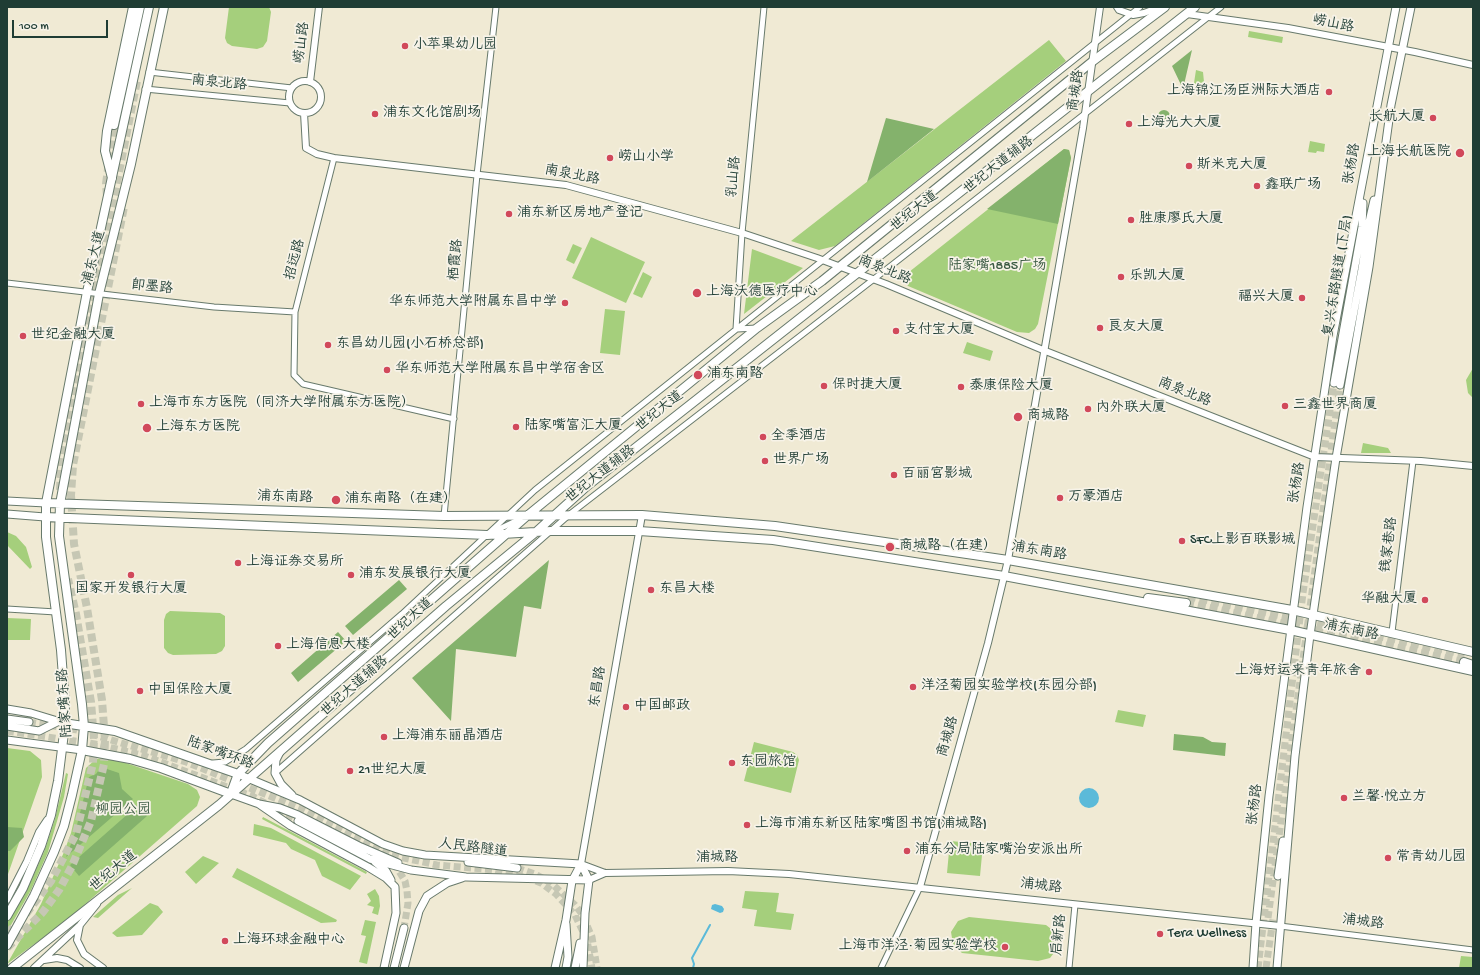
<!DOCTYPE html>
<meta charset="utf-8">
<style>
body{margin:0}
#map{position:relative;width:1480px;height:975px;overflow:hidden;background:#f0ead4;font-family:"Gochi Hand",sans-serif}
canvas{display:block}
.frame{position:absolute;inset:0;border:8px solid #1f3d34;pointer-events:none}
.scale{position:absolute;left:12px;top:20px;width:96px;height:18px;box-sizing:border-box;border:2px solid #1f3d34;border-top:0;padding-left:5px;font-size:12px;line-height:14px;white-space:nowrap;color:#1f3d34;-webkit-text-stroke:3px #f7f3e8;paint-order:stroke}
</style>
<div id="map">
<canvas width="1480" height="975"></canvas>
<div class="frame"></div>
<div class="scale">100 m</div>
</div>
<script>
const ctx = document.querySelector('canvas').getContext('2d');
ctx.lineJoin = 'round';
function paint(path, color) { ctx.fillStyle = color; ctx.fill(path, 'evenodd'); }
const poly = rows => new Path2D(rows.map(r => 'M' + r).join(''));
function trace(path, color, width, dash) { ctx.strokeStyle = color; ctx.lineWidth = width; ctx.lineCap = dash ? 'butt' : 'round'; ctx.setLineDash(dash || []); ctx.stroke(path); }
function write(font, color, halo, rows, align = 'center') {
  ctx.font = font + ' "Gochi Hand","LXGW WenKai TC",sans-serif'; ctx.lineWidth = 3.5; ctx.setLineDash([]); ctx.textBaseline = 'middle'; ctx.strokeStyle = halo; ctx.fillStyle = color; for (const [text, x, y, turn = 0] of rows) {
    ctx.save(); ctx.translate(x, y); ctx.rotate((+turn || 0) * Math.PI / 180); ctx.textAlign = isNaN(turn) ? turn : align; if (halo) ctx.strokeText(text, 0, 0); ctx.fillText(text, 0, 0); ctx.restore();
  }
}
paint(poly([
 [229,7,269,7,271,12,267,41,263,47,257,49,232,46,227,43,225,38],
 [1249,31,1283,37,1282,43,1248,37],
 [1049,40,1066,61,835,246,819,250,791,241],
 [1196,70,1203,72,1204,82,1196,84,1194,83],
 [1310,141,1325,144,1324,152,1317,151,1316,153,1308,152],
 [1064,149,1069,150,1071,158,1038,324,1035,329,1029,333,1017,332,908,286,906,283,905,279,909,272],
 [591,237,645,262,626,303,572,278],
 [573,244,582,248,574,264,566,260],
 [752,249,803,268,744,314],
 [643,272,652,277,642,298,633,294],
 [605,309,625,311,620,355,600,353],
 [967,342,993,351,990,361,963,353],
 [1473,368,1473,398,1468,393,1466,380],
 [1363,443,1388,448,1391,453,1361,453],
 [7,532,16,536,26,547,32,567,30,569,7,545],
 [170,611,220,613,225,616,225,646,222,651,216,654,173,655,168,653,164,648,164,620,166,614],
 [7,618,31,619,30,640,7,640],
 [1118,710,1146,715,1143,727,1115,722],
 [754,742,793,752,797,755,799,760,791,793,744,781],
 [7,748,30,751,41,760,42,777,7,877],
 [104,758,120,761,188,784,197,790,200,797,197,806,66,921,7,964,41,904,64,852,71,833,86,768,96,759],
 [66,773,68,774,64,797,48,852,31,890,7,932,7,922,25,894,44,852,55,819],
 [263,817,367,872,366,874,262,819],
 [254,824,271,828,361,876,350,890,322,876,315,860,291,849,286,843,253,835],
 [950,841,983,844,980,876,947,873],
 [203,856,219,863,196,884,185,872],
 [237,868,247,873,337,920,336,922,321,923,232,877],
 [132,888,98,918,93,917,118,895],
 [375,889,379,896,380,906,378,915,372,913,374,907,367,905,371,901,367,894],
 [745,891,779,893,776,912,794,914,791,930,754,926,757,910,742,908],
 [150,903,158,906,163,912,142,935,117,937,112,933],
 [969,917,1046,925,1055,932,1058,943,1057,949,1050,958,1038,961,962,953,953,944,951,932,958,921],
 [365,920,376,922,367,964,359,962,366,936,361,935],
 [1461,956,1473,957,1473,968,1459,968]
]), '#a5cf7c');
paint(poly([
 [1192,50,1183,89,1172,66],
 '1158 116a6 6 0 1 1 12 0a6 6 0 1 1-12 0Z',
 [886,118,934,129,867,182],
 [1064,149,1069,150,1071,158,1058,224,987,209],
 [549,560,541,609,524,606,516,657,456,649,451,721,412,678],
 [399,580,407,589,353,635,345,626],
 [338,632,346,641,298,682,291,673],
 [1174,734,1203,737,1212,742,1226,743,1225,756,1173,750],
 [101,767,119,773,122,789,133,799,66,857,75,833,89,777,96,774],
 [138,805,147,816,79,876,70,865],
 [7,827,22,828,24,837,10,851,7,851]
]), '#84b26c');
paint(poly([
 '1079 798a10 10 0 1 1 20 0a10 10 0 1 1-20 0Z',
 [715,904,722,906,724,909,723,912,720,913,711,909,712,905]
]), '#5bbad9');
trace(poly([
 [693,968,694,964,692,958,710,925]
]), '#5bbad9', 2);
trace(poly([
 [29,722,77,730,186,762,304,810,390,855,437,865,495,870,529,878,541,883,556,894,575,915,587,940,592,968],
 [7,731,95,744,142,755,254,797,298,821],
 [394,863,405,881,407,891,408,903,404,928],
 [517,868,535,874,551,883,575,905,582,914,592,937,597,968],
 [1268,918,1340,385],
 [1258,968,1303,593,1334,383],
 [1266,968,1273,919]
]), '#c6c7b4', 7, [7, 3.5]);
trace(poly([
 [107,196,106,184,114,125],
 [60,490,61,465,137,81],
 [1188,596,1465,654],
 [1186,603,1464,662],
 [26,914,51,881,76,834,93,763,94,739,91,702,76,614,68,579],
 [7,933,18,923],
 [7,948,43,912,59,890,72,866,91,821,104,764,105,740,102,700,87,608,74,544,71,495,73,465,124,207]
]), '#c6c7b4', 8, [8, 4]);
const minor = poly([
 [149,72,292,88],
 [145,89,290,103],
 [334,158,295,312,294,375,303,384,454,419],
 [7,283,214,307,295,312],
 [736,329,742,233,764,7],
 [737,329,757,328],
 [444,516,477,175,496,7],
 [493,532,520,519],
 [7,609,56,612],
 [1392,632,1413,461],
 [213,763,225,762,246,749,402,614,535,490,1140,7],
 [275,773,570,514,892,265,1221,7],
 [1280,926,1473,950],
 [881,968,920,887],
 [1069,968,1075,905]
]);
const tertiary = poly([
 [1117,7,1119,10,1133,15,1144,13,1160,7],
 [1187,14,1288,28,1415,52,1473,65],
 '289 97a16 16 0 1 1 32 0a16 16 0 1 1-32 0Z',
 [310,82,319,7],
 [304,113,306,148,317,154,334,158,566,185,742,233,817,258,886,284,1043,350,1315,457,1421,461,1473,466],
 [642,515,581,864,605,873,728,871,789,874,1280,926],
 [589,880,605,873],
 [920,887,988,643,1008,560,1083,128,1100,7],
 [7,900,27,861,39,832,47,820],
 [97,904,80,925,77,940,84,954,103,968],
 [44,960,57,958,67,960,80,968],
 [34,968,79,926]
]);
const secondary = poly([
 [1334,383,1362,227,1363,203],
 [1340,385,1362,269,1369,222,1374,200],
 [7,501,46,503],
 [7,514,45,517],
 [7,709,31,713,64,723],
 [7,719,29,722],
 [7,726,39,731,57,722],
 [7,740,82,750],
 [280,752,276,760,275,773,281,784,292,795],
 [238,774,300,800,383,844,403,851,425,855,581,864],
 [231,794,259,804,280,808,298,815,361,847,398,863],
 [259,804,291,826,368,867,386,878,395,887,396,913,384,968],
 [298,821,370,859,411,870,466,877,589,880],
 [375,862,386,871,391,880],
 [468,862,517,868],
 [581,864,589,880,585,913,583,968],
 [1278,876,1283,841],
 [394,968,404,928],
 [404,968,419,911,427,896,447,883,462,878],
 [555,968,566,920,572,881,581,864],
 [566,968,568,957,566,924],
 [575,968,580,943],
 [1253,968,1256,923,1269,796,1307,507,1333,336,1396,7],
 [1277,968,1295,756,1310,635,1336,458,1369,267,1391,105,1411,7]
]);
const primary = poly([
 [114,125,140,7],
 [112,178,105,151,107,131,133,7],
 [46,503,444,516,642,515,775,526,1008,560,1292,610,1473,652],
 [45,517,487,535,551,531,639,531,773,540,1004,576,1290,630,1473,671],
 [1148,598,1186,603],
 [1464,662,1473,665],
 [64,723,115,731,238,774],
 [82,750,130,759,161,768,231,794],
 [231,793,238,774,268,743,528,515,757,328,822,281,1093,61,1165,7],
 [7,916,23,888,41,846,51,815,58,781,64,733,65,704,61,650,46,537,46,503,87,292,149,7],
 [7,945,34,896,54,852,64,826,72,795,82,750,84,726,82,704,59,536,60,504,99,294,131,164,164,7],
 [12,968,219,805,446,606,536,532,587,486,1195,7]
]);
trace(minor, '#687a6c', 7);
trace(tertiary, '#687a6c', 8);
trace(secondary, '#687a6c', 9);
trace(primary, '#687a6c', 10);
trace(minor, '#fff', 5);
trace(tertiary, '#fff', 6);
trace(secondary, '#fff', 7);
trace(primary, '#fff', 8);
for (const [x, y, r, color] of [
 [405,46,4,"#d1495b"],
 [1329,92,4,"#d1495b"],
 [375,114,4,"#d1495b"],
 [1433,118,4,"#d1495b"],
 [1129,124,4,"#d1495b"],
 [1460,153,5,"#d1495b"],
 [610,158,4,"#d1495b"],
 [1189,166,4,"#d1495b"],
 [1257,186,4,"#d1495b"],
 [509,214,4,"#d1495b"],
 [1131,220,4,"#d1495b"],
 [1121,277,4,"#d1495b"],
 [697,293,5,"#d1495b"],
 [1302,298,4,"#d1495b"],
 [565,303,4,"#d1495b"],
 [1100,328,4,"#d1495b"],
 [896,331,4,"#d1495b"],
 [23,336,4,"#d1495b"],
 [328,345,4,"#d1495b"],
 [387,370,4,"#d1495b"],
 [698,375,5,"#d1495b"],
 [824,386,4,"#d1495b"],
 [961,387,4,"#d1495b"],
 [141,404,4,"#d1495b"],
 [1285,406,4,"#d1495b"],
 [1088,409,4,"#d1495b"],
 [1018,417,5,"#d1495b"],
 [516,427,4,"#d1495b"],
 [147,428,5,"#d1495b"],
 [763,437,4,"#d1495b"],
 [765,461,4,"#d1495b"],
 [894,475,4,"#d1495b"],
 [1060,498,4,"#d1495b"],
 [336,500,5,"#d1495b"],
 [1182,541,4,"#d1495b"],
 [890,547,5,"#d1495b"],
 [238,563,4,"#d1495b"],
 [131,575,4,"#d1495b"],
 [351,575,4,"#d1495b"],
 [651,590,4,"#d1495b"],
 [1425,600,4,"#d1495b"],
 [278,646,4,"#d1495b"],
 [1369,672,4,"#d1495b"],
 [913,687,4,"#d1495b"],
 [140,691,4,"#d1495b"],
 [626,707,4,"#d1495b"],
 [384,737,4,"#d1495b"],
 [732,763,4,"#d1495b"],
 [350,771,4,"#d1495b"],
 [1344,798,4,"#d1495b"],
 [747,825,4,"#d1495b"],
 [907,851,4,"#d1495b"],
 [1388,858,4,"#d1495b"],
 [1160,934,4,"#d1495b"],
 [225,941,4,"#d1495b"],
 [1005,947,4,"#d1495b"]
]) { const dot = new Path2D(); dot.arc(x, y, r, 0, 2 * Math.PI); ctx.fillStyle = color; ctx.fill(dot); trace(dot, '#f7f3e8', 1.5); }
write('14px', '#1f3d34', '#f7f3e8', [
 ["崂山路",1333,25,11],
 ["崂山路",303,43,-83],
 ["南泉北路",219,84,6],
 ["商城路",1077,91,-82],
 ["张杨路",1353,164,-80],
 ["世纪大道辅路",999,166,-38],
 ["南泉北路",572,176,11],
 ["乳山路",735,177,-85],
 ["世纪大道",915,212,-38],
 ["浦东大道",95,258,-76],
 ["招远路",296,260,-75],
 ["栖霞路",457,260,-85],
 ["南泉北路",884,271,22],
 ["复兴东路隧道 (下层)",1339,276,-81],
 ["即墨路",152,288,6],
 ["南泉北路",1184,393,22],
 ["世纪大道",660,412,-38],
 ["世纪大道辅路",601,475,-38],
 ["张杨路",1298,483,-81],
 ["浦东南路",285,498,2],
 ["钱家巷路",1390,545,-83],
 ["浦东南路",1039,552,10],
 ["世纪大道",411,620,-42],
 ["浦东南路",1351,631,12],
 ["世纪大道辅路",355,687,-41],
 ["东昌路",599,687,-81],
 ["陆家嘴东路",66,703,-94],
 ["商城路",949,737,-74],
 ["陆家嘴环路",220,754,20],
 ["张杨路",1256,805,-83],
 ["人民路隧道",473,849,7],
 ["浦城路",717,859],
 ["世纪大道",114,872,-39],
 ["浦城路",1041,887,7],
 ["浦城路",1363,923,7],
 ["启新路",1060,935,-84]
]);
write('14px', '#1f3d34', '#f7f3e8', [
 ["小苹果幼儿园",413,46],
 ["上海锦江汤臣洲际大酒店",1321,92,"right"],
 ["浦东文化馆剧场",383,114],
 ["长航大厦",1425,118,"right"],
 ["上海光大大厦",1137,124],
 ["上海长航医院",1451,153,"right"],
 ["崂山小学",618,158],
 ["斯米克大厦",1197,166],
 ["鑫联广场",1265,186],
 ["浦东新区房地产登记",517,214],
 ["胜康廖氏大厦",1139,220],
 ["乐凯大厦",1129,277],
 ["上海沃德医疗中心",706,293],
 ["福兴大厦",1294,298,"right"],
 ["华东师范大学附属东昌中学",557,303,"right"],
 ["良友大厦",1108,328],
 ["支付宝大厦",904,331],
 ["世纪金融大厦",31,336],
 ["东昌幼儿园(小石桥总部)",336,345],
 ["华东师范大学附属东昌中学宿舍区",395,370],
 ["浦东南路",707,375],
 ["保时捷大厦",832,386],
 ["泰康保险大厦",969,387],
 ["上海市东方医院（同济大学附属东方医院）",149,404],
 ["三鑫世界商厦",1293,406],
 ["内外联大厦",1096,409],
 ["商城路",1027,417],
 ["陆家嘴富汇大厦",524,427],
 ["上海东方医院",156,428],
 ["全季酒店",771,437],
 ["世界广场",773,461],
 ["百丽宫影城",902,475],
 ["万豪酒店",1068,498],
 ["浦东南路（在建）",345,500],
 ["SFC上影百联影城",1190,541],
 ["商城路（在建）",899,547],
 ["上海证券交易所",246,563],
 ["浦东发展银行大厦",359,575],
 ["国家开发银行大厦",131,590,"center"],
 ["东昌大楼",659,590],
 ["华融大厦",1417,600,"right"],
 ["上海信息大楼",286,646],
 ["上海好运来青年旅舍",1361,672,"right"],
 ["洋泾菊园实验学校(东园分部)",921,687],
 ["中国保险大厦",148,691],
 ["中国邮政",634,707],
 ["上海浦东丽晶酒店",392,737],
 ["东园旅馆",740,763],
 ["21世纪大厦",358,771],
 ["兰馨·悦立方",1352,798],
 ["上海市浦东新区陆家嘴图书馆(浦城路)",755,825],
 ["浦东分局陆家嘴治安派出所",915,851],
 ["常青幼儿园",1396,858],
 ["Tera Wellness",1168,934],
 ["上海环球金融中心",233,941],
 ["上海市洋泾·菊园实验学校",997,947,"right"]
], 'left');
write('14px', '#3a5a42', '#f7f3e8', [
 ["陆家嘴1885广场",997,267],
 ["柳园公园",123,811]
]);
</script>
